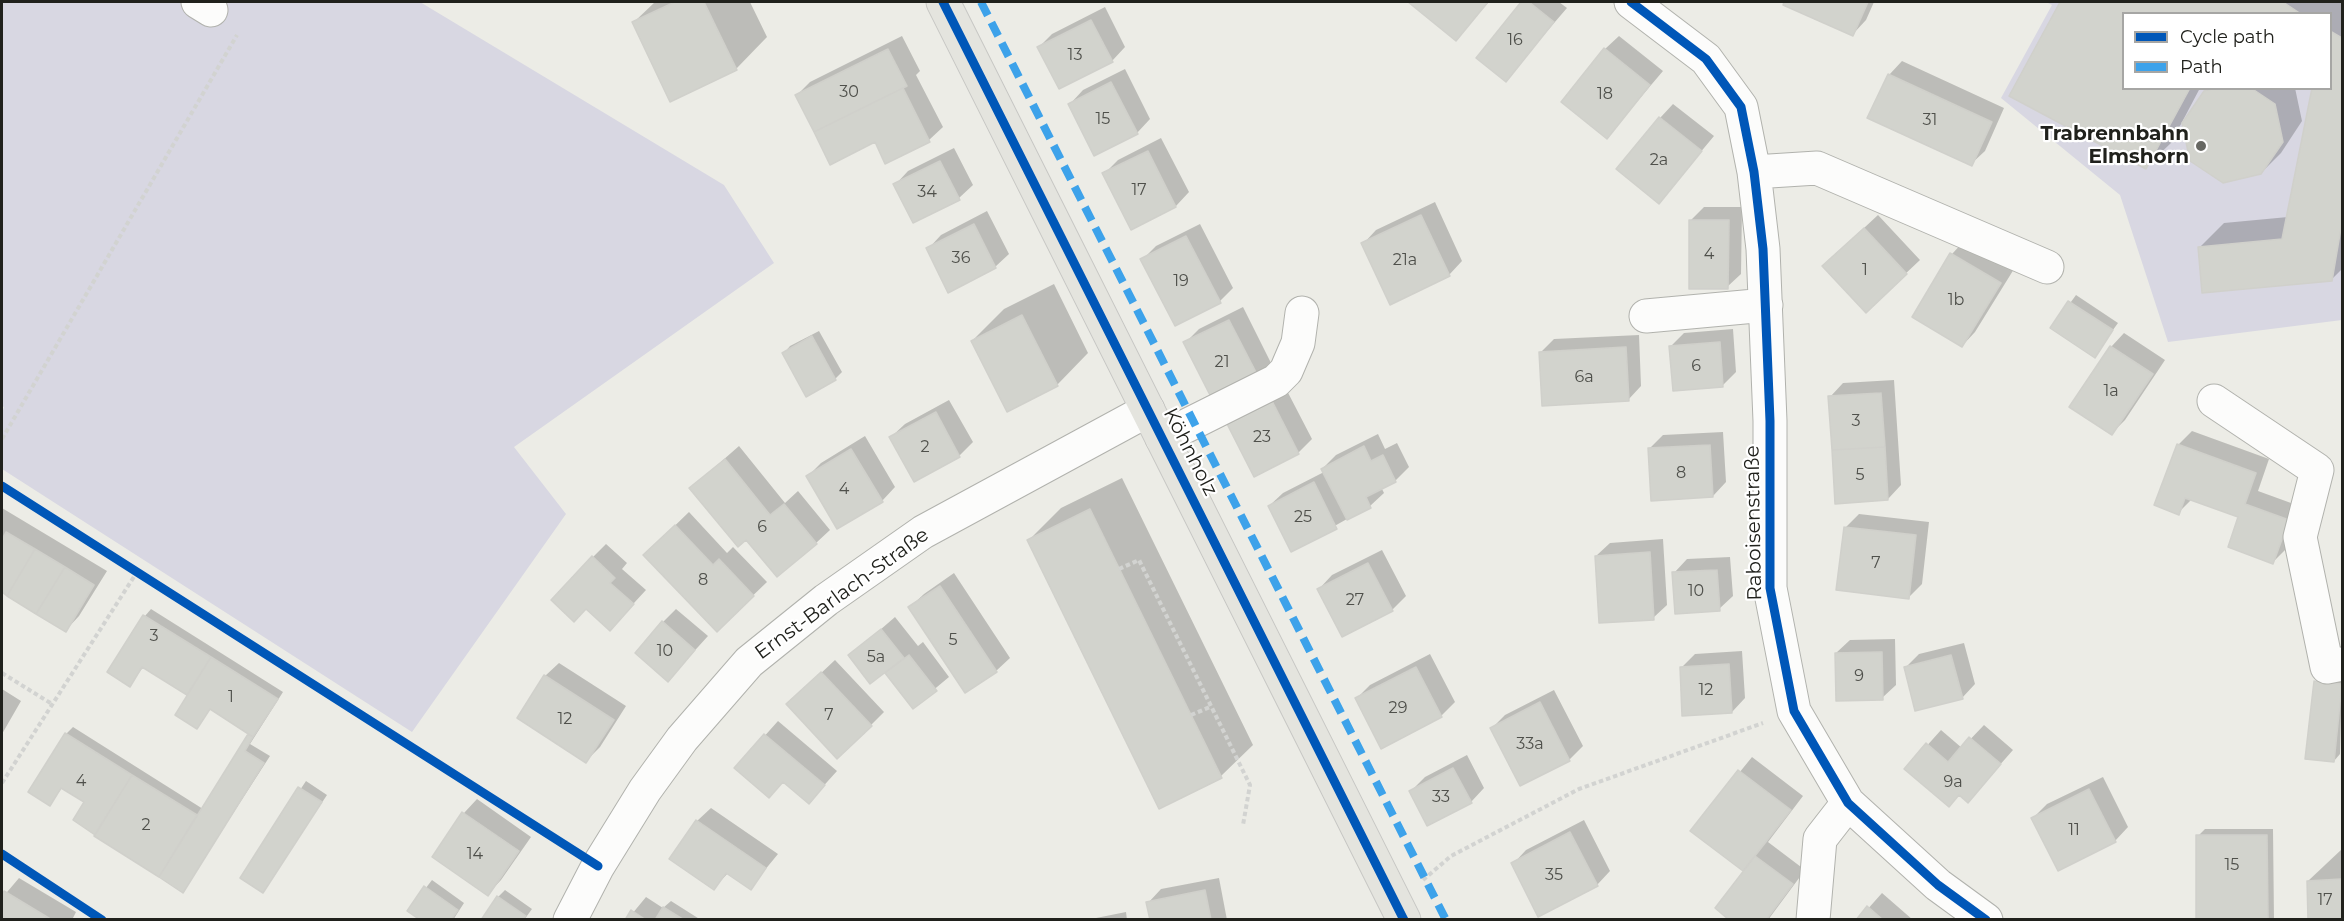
<!DOCTYPE html>
<meta charset="utf-8">
<style>
body{margin:0}
#map{position:relative;width:2344px;height:921px;overflow:hidden;background:#ecece6;font-family:Montserrat,sans-serif}
canvas{display:block}
.frame{position:absolute;inset:0;border:3px solid #20211c;pointer-events:none}
.legend{position:absolute;left:2122px;top:12px;width:210px;height:78px;box-sizing:border-box;background:#fff;border:2px solid #a6a6a4;margin:0;padding:8px 10px;list-style:none;font-size:18px;color:#20211c}
.legend li{display:flex;align-items:center;gap:12px;height:30px}
.legend b{width:30px;border:2px solid #a6a6a4}
</style>
<div id="map">
<canvas width="2344" height="921"></canvas>
<div class="frame"></div>
<ul class="legend">
<li><b style="height:8px;background:#0057b8"></b>Cycle path</li>
<li><b style="height:8px;background:#3da2ea"></b>Path</li>
</ul>
</div>
<script>
const ctx = document.querySelector('canvas').getContext('2d');
ctx.lineJoin = 'round';
function paint(path, color) { ctx.fillStyle = color; ctx.fill(path, 'evenodd'); }
const poly = rows => new Path2D(rows.map(r => 'M' + r).join(''));
function trace(path, color, width, dash) { ctx.strokeStyle = color; ctx.lineWidth = width; ctx.lineCap = dash ? 'butt' : 'round'; ctx.setLineDash(dash || []); ctx.stroke(path); }
function write(font, color, halo, rows, align = 'center') {
  ctx.font = font + ' Montserrat,sans-serif'; ctx.lineWidth = 4.5; ctx.setLineDash([]); ctx.textBaseline = 'middle'; ctx.strokeStyle = halo; ctx.fillStyle = color; for (const [text, x, y, turn = 0] of rows) {
    ctx.save(); ctx.translate(x, y); ctx.rotate((+turn || 0) * Math.PI / 180); ctx.textAlign = isNaN(turn) ? turn : align; if (halo) ctx.strokeText(text, 0, 0); ctx.fillText(text, 0, 0); ctx.restore();
  }
}
paint(poly([
 [2,2,420,2,724,185,774,263,514,447,566,514,412,732,2,469,2,413,4,407,2,406],
 [2046,2,2342,2,2342,320,2168,342,2120,195,2001,98,2052,5],
 [2124,14,2330,14,2330,88,2124,88]
]), '#d8d7e2');
paint(poly([
 [655,2,750,2,767,37,736,69,634,22],
 [1410,2,1489,2,1456,39],
 [1523,2,1559,2,1567,8,1505,80,1478,58],
 [1786,2,1874,2,1866,20,1853,34,1785,5],
 [2062,2,2342,2,2342,269,2332,279,2199,248,2224,223,2288,217,2330,88,2330,14,2124,14,2124,88,2200,88,2171,143,2146,167,2011,95],
 [1105,7,1125,47,1112,61,1039,47,1052,34],
 [902,36,920,71,916,75,943,127,929,140,875,140,831,163,797,95,810,82],
 [1619,36,1663,71,1607,137,1605,49],
 [1902,61,2004,108,1985,151,1971,164,1889,75],
 [1125,69,1150,119,1137,133,1070,104,1083,90],
 [2208,88,2295,88,2302,121,2281,153,2261,173,2205,92],
 [1673,104,1714,136,1659,202,1660,118],
 [1161,138,1189,192,1176,206,1132,228,1104,174,1118,160],
 [954,148,973,185,959,198,913,221,895,185,908,171],
 [1435,202,1462,261,1449,275,1363,244,1376,230],
 [1704,207,1742,207,1741,274,1727,287,1691,220],
 [987,211,1009,254,995,267,928,249,941,235],
 [1878,215,1920,260,1866,311,1837,253],
 [1200,224,1233,288,1220,301,1142,260,1156,246],
 [1965,240,2014,269,1975,332,1962,346,1914,317,1952,254],
 [1054,284,1088,353,1057,385,972,341,1004,309],
 [2076,295,2118,323,2094,356,2052,328],
 [1243,307,1273,367,1260,380,1185,343,1199,329],
 [1733,329,1736,372,1723,385,1670,347,1684,333],
 [819,331,842,372,835,379,784,353,790,346],
 [2124,333,2165,360,2125,420,2112,433,2111,347],
 [1639,335,1641,386,1628,400,1540,353,1554,339],
 [1894,380,1901,485,1888,499,1830,397,1843,383],
 [1284,385,1312,439,1298,453,1227,421],
 [949,400,973,442,959,456,891,437,905,424],
 [2192,431,2269,459,2258,491,2302,507,2287,548,2273,562,2240,516,2192,499,2178,513,2178,445],
 [1723,432,1726,482,1713,496,1649,449,1663,435],
 [1378,434,1385,449,1397,443,1409,467,1395,481,1381,487,1384,493,1370,506,1292,550,1269,506,1283,493,1324,472,1322,469,1336,455],
 [865,436,895,487,882,501,808,476,821,463],
 [739,446,785,503,798,491,830,530,816,543,746,538,691,488],
 [1122,478,1253,745,1221,776,1029,540,1061,508],
 [2,508,107,571,79,616,66,630,2,591],
 [689,512,727,553,733,547,767,582,717,630,659,541],
 [1859,514,1929,522,1922,584,1909,597,1845,528],
 [1663,539,1667,605,1653,618,1596,556,1610,543],
 [606,544,627,563,622,569,646,590,610,629,593,557],
 [1382,550,1406,596,1392,610,1342,635,1319,589,1332,575],
 [1730,557,1733,596,1719,609,1674,573,1687,559],
 [954,573,1010,658,996,671,966,691,910,607,924,594],
 [151,609,283,692,250,744,270,756,183,891,96,836,86,802,63,787,49,804,66,734,73,727,203,809,250,733,211,708,197,727,189,695,144,666,130,685,145,616],
 [676,609,708,636,668,680,663,622],
 [895,617,918,646,923,642,949,677,913,707,885,671,850,656],
 [1895,639,1896,685,1882,698,1836,653,1850,640],
 [1964,643,1975,684,1962,698,1905,668,1919,654],
 [1742,651,1745,698,1732,712,1681,668,1695,654],
 [1430,654,1455,702,1441,716,1357,698,1370,685],
 [835,660,884,712,871,725,802,691],
 [559,663,626,706,600,747,586,761,545,676],
 [2322,675,2342,677,2340,754,2334,761,2315,682],
 [2,689,21,701,2,734],
 [1554,690,1583,746,1569,760,1492,728,1505,715],
 [778,721,837,771,809,802,784,781,736,768],
 [1984,725,2013,750,1968,801,1960,794,1906,769,1941,730,1962,748],
 [1467,755,1484,788,1471,802,1411,791,1425,777],
 [1752,757,1803,796,1768,842,1805,870,1768,920,1732,920,1745,871,1692,831],
 [2103,777,2128,827,2115,841,2033,818,2047,804],
 [306,781,327,795,263,891,242,877],
 [477,799,531,837,501,880,488,894,434,856,464,813],
 [711,808,778,854,750,888,729,872,714,888,697,821],
 [1584,820,1610,871,1597,885,1513,864,1526,850],
 [2205,829,2273,829,2274,920,2198,920,2198,836],
 [2342,849,2342,920,2309,920,2308,881],
 [19,878,76,912,72,920,2,920,2,898],
 [1219,878,1227,920,1151,920,1148,903,1161,889],
 [432,880,464,903,453,920,422,920,409,910],
 [505,890,532,909,524,920,498,897],
 [1882,893,1913,920,1858,920],
 [646,897,663,908,671,901,701,920,627,920],
 [1126,912,1127,920,1086,920]
]), '#0003');
const building = poly([
 [675,2,704,2,737,70,670,102,632,22,675,2],
 [1408,2,1488,2,1456,41,1408,2],
 [1521,2,1529,2,1554,22,1506,82,1476,58,1521,2],
 [1784,2,1868,2,1853,36,1783,5,1784,2],
 [2060,2,2283,2,2301,14,2124,14,2124,88,2190,88,2146,169,2009,96,2060,2],
 [1091,20,1113,62,1059,89,1037,47,1091,20],
 [2330,31,2342,38,2342,222,2332,281,2202,293,2198,247,2282,239,2312,88,2330,88,2330,31],
 [1604,48,1650,85,1607,139,1561,102,1604,48],
 [888,49,907,86,814,132,795,95,888,49],
 [1888,74,1992,122,1972,166,1867,118,1888,74],
 [1111,82,1138,134,1094,156,1068,104,1111,82],
 [903,88,930,142,885,164,875,142,830,165,814,132,903,88],
 [2215,88,2251,88,2275,104,2283,142,2261,174,2223,183,2190,161,2182,123,2204,91,2215,88],
 [1659,117,1702,151,1659,204,1616,169,1659,117],
 [1148,151,1176,207,1131,230,1102,173,1148,151],
 [940,161,960,200,913,223,893,184,940,161],
 [1421,215,1450,276,1390,305,1361,243,1421,215],
 [1689,220,1729,220,1728,289,1689,289,1689,220],
 [974,224,996,268,948,293,926,248,974,224],
 [1864,228,1907,274,1866,313,1822,266,1864,228],
 [1186,236,1221,303,1175,326,1140,259,1186,236],
 [1950,253,2001,283,1962,347,1912,317,1950,253],
 [2068,301,2113,330,2095,358,2050,328,2068,301],
 [1022,315,1058,386,1007,412,971,341,1022,315],
 [1229,320,1261,382,1215,405,1183,342,1229,320],
 [812,336,836,380,806,397,782,353,812,336],
 [1720,342,1723,387,1673,391,1669,346,1720,342],
 [2110,346,2153,374,2112,435,2069,407,2110,346],
 [1626,347,1629,401,1542,406,1539,352,1626,347],
 [1881,393,1885,447,1832,450,1828,396,1881,393],
 [1270,397,1299,454,1254,477,1225,420,1270,397],
 [936,412,960,457,914,482,889,437,936,412],
 [2177,444,2256,473,2245,504,2289,520,2273,564,2228,547,2238,517,2185,498,2179,515,2154,505,2177,444],
 [1710,445,1713,497,1651,501,1648,448,1710,445],
 [1364,446,1371,461,1383,455,1396,482,1366,497,1371,508,1347,520,1321,469,1364,446],
 [1885,447,1888,500,1835,504,1832,450,1885,447],
 [851,449,883,502,837,529,806,476,851,449],
 [725,459,770,515,784,504,817,544,777,577,746,540,738,547,689,488,725,459],
 [1314,482,1337,529,1291,552,1268,506,1314,482],
 [1090,509,1222,778,1159,809,1027,540,1090,509],
 [675,525,713,565,719,559,754,596,717,632,643,555,675,525],
 [1844,527,1916,535,1909,599,1836,590,1844,527],
 [6,532,35,549,7,596,2,592,2,539,6,532],
 [35,549,65,567,36,614,7,596,35,549],
 [1650,552,1654,620,1599,623,1595,556,1650,552],
 [592,556,615,578,610,583,634,604,610,631,586,609,574,622,551,600,592,556],
 [1368,563,1393,611,1342,637,1317,589,1368,563],
 [65,567,94,585,66,632,36,614,65,567],
 [1717,570,1720,611,1675,614,1672,572,1717,570],
 [940,586,997,672,965,693,908,607,940,586],
 [143,615,211,657,187,695,142,667,130,687,107,672,143,615],
 [662,621,695,650,668,682,635,653,662,621],
 [881,629,904,658,870,684,848,655,881,629],
 [1882,652,1883,700,1836,701,1835,653,1882,652],
 [909,655,937,691,913,709,885,673,909,655],
 [1951,655,1963,699,1915,711,1904,667,1951,655],
 [211,657,278,699,253,737,210,709,197,729,175,715,211,657],
 [1729,664,1732,713,1682,716,1680,667,1729,664],
 [1416,667,1442,717,1381,749,1355,698,1416,667],
 [821,672,872,726,837,759,786,704,821,672],
 [544,675,614,720,586,763,517,718,544,675],
 [2314,681,2342,684,2334,762,2305,759,2314,681],
 [1540,702,1570,761,1520,786,1490,728,1540,702],
 [65,733,132,775,95,835,73,820,84,802,61,788,50,806,28,792,65,733],
 [248,734,253,737,245,751,264,763,183,893,159,877,248,734],
 [764,734,825,785,809,804,783,782,769,798,734,768,764,734],
 [1969,737,2001,764,1968,803,1959,795,1949,807,1904,769,1926,743,1948,762,1969,737],
 [1453,768,1472,803,1427,826,1409,791,1453,768],
 [1738,770,1791,810,1743,871,1690,831,1738,770],
 [132,775,197,815,159,877,94,836,132,775],
 [298,787,322,802,263,893,240,878,298,787],
 [2089,789,2116,842,2058,871,2031,818,2089,789],
 [462,812,519,851,488,896,432,857,462,812],
 [696,820,766,868,751,890,726,873,714,890,669,859,696,820],
 [1570,832,1598,886,1538,917,1511,863,1570,832],
 [2196,835,2267,835,2268,920,2196,920,2196,835],
 [1755,856,1793,884,1766,920,1729,920,1715,908,1755,856],
 [2342,879,2342,920,2308,920,2307,881,2342,879],
 [424,886,458,910,451,920,420,920,407,911,424,886],
 [1205,890,1211,920,1150,920,1146,902,1205,890],
 [4,891,52,920,2,920,2,895,4,891],
 [497,896,526,916,524,920,481,920,497,896],
 [1867,906,1883,920,1856,920,1867,906],
 [663,907,684,920,655,920,663,907],
 [631,910,646,920,625,920,631,910]
]);
paint(building, '#d2d3cd');
trace(building, '#d0d0cb', 1.5);
const minor = poly([
 [198,2,211,10],
 [1631,2,1706,59,1741,107,1754,172,1763,249,1770,421,1770,588,1794,711,1848,803,1938,885,1986,920],
 [1754,172,1817,168,2047,267],
 [1646,316,1766,305],
 [2214,401,2317,470,2300,537,2327,667,2342,664],
 [1162,438,1276,381,1286,371,1298,343,1302,313],
 [570,920,598,866,645,790,682,739,749,662,826,600,923,532,1148,410],
 [1813,920,1820,839,1848,803]
]);
const major = poly([
 [943,2,1404,920]
]);
trace(minor, '#b1b2ad', 35);
trace(major, '#c7c7c4', 35);
trace(poly([
 [2,439,237,35],
 [1119,569,1139,560,1250,785,1243,825],
 [2,673,52,704],
 [1191,715,1210,707],
 [2,783,137,572],
 [1423,880,1451,856,1579,789,1763,723]
]), '#d2d3d1', 4, [4.5, 3]);
trace(minor, '#fcfcfb', 33);
trace(major, '#e4e4de', 33);
trace(poly([
 [981,2,1446,920]
]), '#3da2ea', 8, [15, 8]);
trace(poly([
 [943,2,1404,920],
 [1631,2,1706,59,1741,107,1754,172,1763,249,1770,421,1770,588,1794,711,1848,803,1938,885,1986,920],
 [2,486,598,866],
 [2,854,102,920]
]), '#0057b8', 9);
for (const [x, y, r, color] of [
 [2201,146,6,"#676863"]
]) { const dot = new Path2D(); dot.arc(x, y, r, 0, 2 * Math.PI); ctx.fillStyle = color; ctx.fill(dot); trace(dot, '#fff', 2); }
write('16px', '#4f504b', null, [
 ["16",1515,40],
 ["13",1075,55],
 ["30",849,92],
 ["18",1605,94],
 ["15",1103,119],
 ["31",1930,120],
 ["2a",1659,160],
 ["17",1139,190],
 ["34",927,192],
 ["4",1709,254],
 ["36",961,258],
 ["21a",1405,260],
 ["1",1865,270],
 ["19",1181,281],
 ["1b",1956,300],
 ["21",1222,362],
 ["6",1696,366],
 ["6a",1584,377],
 ["1a",2111,391],
 ["3",1856,421],
 ["23",1262,437],
 ["2",925,447],
 ["8",1681,473],
 ["5",1860,475],
 ["4",844,489],
 ["25",1303,517],
 ["6",762,527],
 ["7",1876,563],
 ["8",703,580],
 ["10",1696,591],
 ["27",1355,600],
 ["3",154,636],
 ["5",953,640],
 ["10",665,651],
 ["5a",876,657],
 ["9",1859,676],
 ["12",1706,690],
 ["1",231,697],
 ["29",1398,708],
 ["7",829,715],
 ["12",565,719],
 ["33a",1530,744],
 ["4",81,781],
 ["9a",1953,782],
 ["33",1441,797],
 ["2",146,825],
 ["11",2074,830],
 ["14",475,854],
 ["15",2232,865],
 ["35",1554,875],
 ["17",2325,900]
]);
write('bold 20px', '#20211c', '#fff', [
 ["Trabrennbahn",2189,134],
 ["Elmshorn",2189,157]
], 'right');
write('20px', '#20211c', '#fff', [
 ["Köhnholz",1190,452,63],
 ["Raboisenstraße",1754,523,-91],
 ["Ernst-Barlach-Straße",842,594,-36]
]);
</script>
